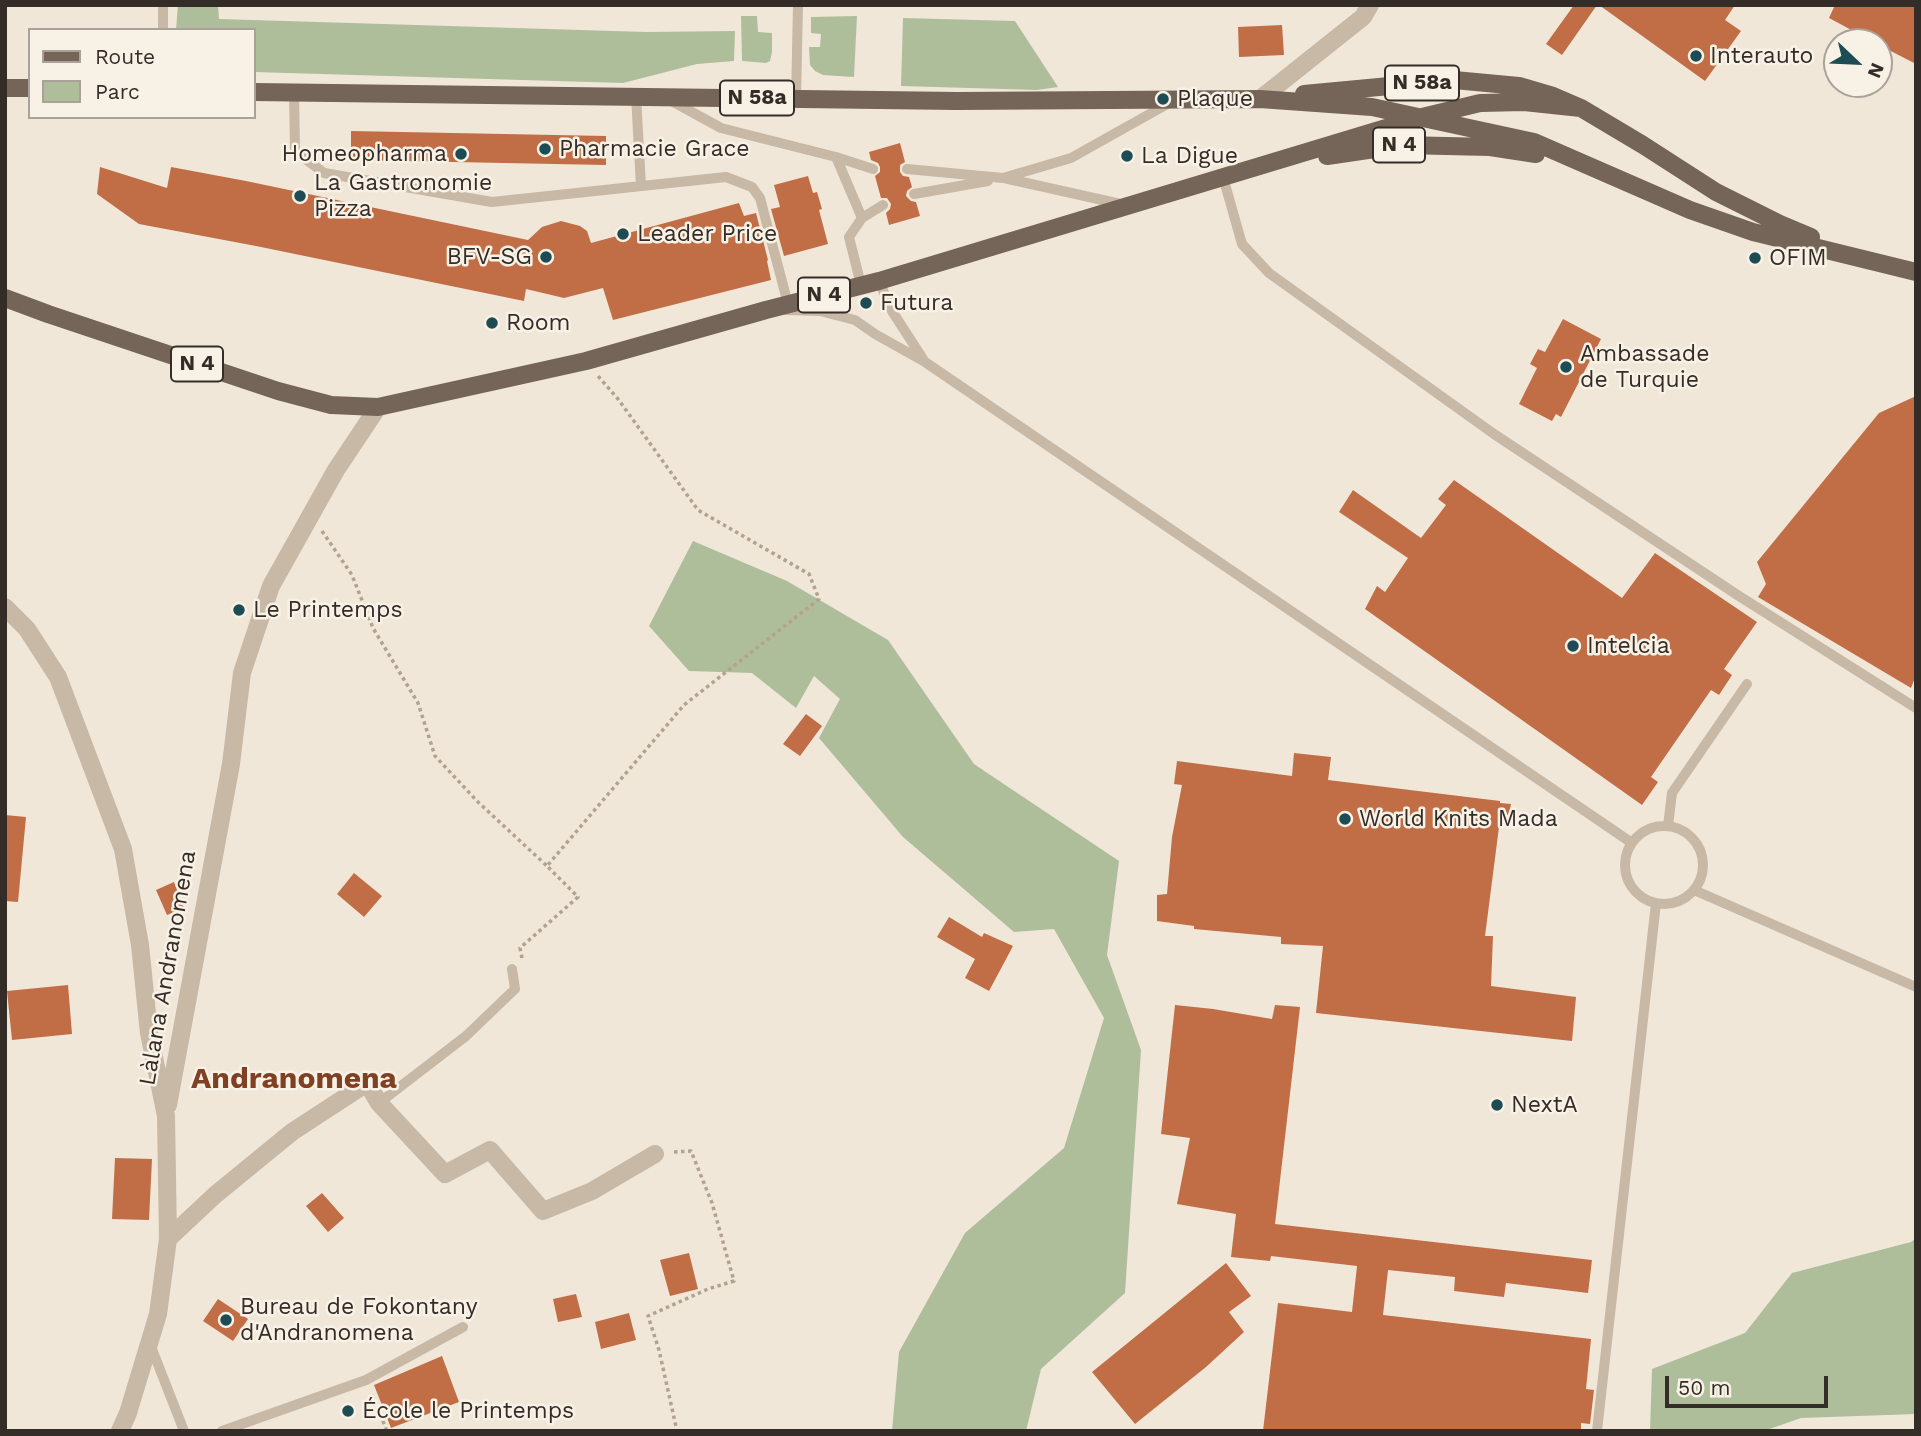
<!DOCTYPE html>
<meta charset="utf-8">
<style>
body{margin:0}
#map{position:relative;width:1921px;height:1436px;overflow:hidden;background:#f0e7d9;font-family:"Work Sans",sans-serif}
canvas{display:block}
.frame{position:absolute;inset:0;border:7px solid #342c27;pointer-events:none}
.legend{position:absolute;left:28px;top:28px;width:228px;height:91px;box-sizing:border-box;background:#f8f1e5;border:2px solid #aaa299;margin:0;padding:9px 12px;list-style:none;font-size:21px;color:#342c27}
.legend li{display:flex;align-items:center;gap:14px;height:35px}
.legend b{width:35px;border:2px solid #aaa299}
.north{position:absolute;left:1823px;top:28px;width:70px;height:70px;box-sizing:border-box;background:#f8f1e5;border:2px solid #aaa299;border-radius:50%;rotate:113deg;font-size:19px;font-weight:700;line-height:28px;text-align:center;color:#342c27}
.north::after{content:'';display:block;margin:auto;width:24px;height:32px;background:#1e4c54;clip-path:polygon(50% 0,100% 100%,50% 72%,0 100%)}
.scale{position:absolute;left:1665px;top:1376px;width:163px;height:32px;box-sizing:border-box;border:4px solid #342c27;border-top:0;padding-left:9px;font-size:21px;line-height:24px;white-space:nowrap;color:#342c27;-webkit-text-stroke:5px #f8f1e5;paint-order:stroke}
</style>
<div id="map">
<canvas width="1921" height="1436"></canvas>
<div class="frame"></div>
<ul class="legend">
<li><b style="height:9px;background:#756458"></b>Route</li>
<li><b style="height:19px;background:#afbe9a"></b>Parc</li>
</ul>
<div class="north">N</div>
<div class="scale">50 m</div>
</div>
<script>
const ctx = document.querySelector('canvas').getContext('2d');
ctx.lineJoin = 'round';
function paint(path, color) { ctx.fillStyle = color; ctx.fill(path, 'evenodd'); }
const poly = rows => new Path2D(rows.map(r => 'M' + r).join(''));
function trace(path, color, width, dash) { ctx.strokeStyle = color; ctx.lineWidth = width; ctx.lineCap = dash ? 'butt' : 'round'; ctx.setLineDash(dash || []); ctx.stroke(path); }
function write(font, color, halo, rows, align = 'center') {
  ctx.font = font + ' "Work Sans",sans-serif'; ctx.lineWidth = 5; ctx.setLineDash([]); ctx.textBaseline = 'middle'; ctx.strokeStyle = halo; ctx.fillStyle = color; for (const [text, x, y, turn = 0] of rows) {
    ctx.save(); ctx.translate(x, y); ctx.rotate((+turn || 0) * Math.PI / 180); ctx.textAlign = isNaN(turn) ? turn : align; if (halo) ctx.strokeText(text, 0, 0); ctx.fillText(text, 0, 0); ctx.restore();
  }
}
paint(poly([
 [178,5,218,5,219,19,646,32,735,31,734,61,697,64,623,83,254,72,254,30,176,30],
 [741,16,757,16,758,32,772,33,772,52,770,61,766,63,742,61],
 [857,16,854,77,823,75,815,71,810,65,809,47,820,47,821,34,811,33,811,17],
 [903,18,1015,21,1058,87,1037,90,901,86],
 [693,541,787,581,888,640,974,764,1119,861,1107,955,1141,1050,1125,1293,1041,1369,1026,1431,892,1431,899,1352,965,1233,1064,1148,1104,1018,1054,929,1014,932,903,837,819,738,840,699,814,676,796,708,752,673,689,671,649,626],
 [1916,1238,1916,1414,1801,1418,1764,1431,1650,1431,1652,1369,1745,1333,1792,1273,1911,1242]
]), '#afbe9a');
paint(poly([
 [1574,5,1597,5,1562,55,1546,44],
 [1599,5,1735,5,1725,20,1741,31,1705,81],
 [1835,5,1916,5,1916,64,1879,45,1879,42,1874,42,1829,18],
 [1282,25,1284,55,1239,57,1238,27],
 [351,131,606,136,606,165,351,160],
 [900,143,905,162,900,165,900,172,903,176,909,177,912,187,907,191,906,196,911,201,916,202,920,216,889,225,886,213,890,209,891,204,887,198,881,198,875,176,880,172,880,167,878,163,871,160,869,152],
 [100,167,167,188,171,167,246,181,528,240,542,227,561,221,580,226,587,231,591,243,739,203,744,216,756,213,768,260,767,261,771,280,613,320,603,288,564,298,526,289,524,301,256,246,139,224,97,194],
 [808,176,813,193,817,192,822,209,819,210,828,244,784,256,771,209,780,207,774,185],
 [1563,319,1601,339,1561,417,1556,414,1552,421,1519,404,1537,368,1530,364,1538,349,1545,352],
 [1916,396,1916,675,1911,688,1758,597,1766,584,1757,562,1879,413],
 [1454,480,1622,598,1655,553,1757,622,1724,669,1732,675,1719,695,1711,690,1651,777,1658,782,1642,805,1365,609,1377,586,1385,592,1408,558,1339,512,1353,490,1421,538,1446,505,1438,499],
 [806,714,822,726,800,756,783,744],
 [1294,753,1331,757,1328,780,1500,801,1500,803,1511,804,1507,826,1499,827,1485,936,1493,936,1491,986,1576,997,1572,1041,1316,1013,1323,946,1281,944,1281,937,1194,929,1194,926,1157,921,1157,895,1167,894,1172,837,1182,785,1174,784,1177,761,1292,776],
 [5,815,26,817,18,902,5,901],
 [354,873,382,896,364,917,337,894],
 [174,882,184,908,167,915,156,890],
 [949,917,982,937,984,933,1013,946,989,991,965,978,975,959,937,937],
 [68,985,72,1034,12,1040,7,991],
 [1175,1005,1213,1009,1272,1019,1275,1005,1300,1007,1275,1224,1592,1260,1588,1293,1506,1283,1504,1297,1454,1291,1455,1277,1388,1270,1383,1315,1591,1339,1586,1389,1594,1390,1590,1424,1581,1423,1581,1431,1263,1431,1278,1303,1352,1312,1357,1266,1271,1256,1270,1261,1231,1257,1236,1214,1177,1204,1190,1138,1161,1134],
 [115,1158,152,1159,149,1220,112,1219],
 [322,1193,344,1218,328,1232,306,1206],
 [689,1253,698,1289,670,1296,660,1260],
 [1226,1263,1251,1296,1229,1312,1244,1332,1206,1367,1135,1424,1092,1372],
 [576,1294,582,1317,558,1322,553,1299],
 [218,1299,248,1319,233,1341,203,1321],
 [629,1313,636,1340,601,1349,595,1322],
 [442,1356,459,1402,391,1428,374,1385]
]), '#c16e46');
trace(poly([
 [322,531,352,575,373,628,418,703,435,756,478,802,547,866],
 [522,958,520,948,578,897,547,866,684,705,819,599,809,574,698,510,618,399,598,376],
 [674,1152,691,1151,712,1203,734,1281,708,1289,648,1316,659,1350,677,1431],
 [372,1395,387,1431]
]), '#b3a290', 3.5, [3.5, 3.5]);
trace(poly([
 [163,30,163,5],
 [294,92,295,151,324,173,492,202,726,177,752,187,760,198,788,304],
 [636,96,641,186],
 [668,99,721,128,836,157,873,169],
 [796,99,798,5],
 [836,157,862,218],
 [907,169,1003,178,1071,158,1171,102],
 [1223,177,1242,244,1269,273,1494,434,1739,596,1916,708],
 [1004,178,1125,205],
 [914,194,988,181],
 [879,281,892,311,923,359],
 [861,285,849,237,862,218,883,205],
 [786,310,820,311,855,320,875,334,925,362,1632,843],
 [1668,826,1672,793,1747,684],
 '1625 865a39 39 0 1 1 78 0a39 39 0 1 1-78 0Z',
 [1694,890,1916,987],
 [379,1103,466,1036,515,989,512,969],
 [150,1344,184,1431],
 [222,1431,366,1380,463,1327],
 [1597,1431,1656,903]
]), '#c8b8a6', 10);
trace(poly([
 [1260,99,1363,17,1370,5],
 [168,1239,215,1195,292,1132,367,1083,379,1103,445,1174,490,1150,543,1211,592,1191,655,1154]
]), '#c8b8a6', 18);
trace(poly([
 [5,607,27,629,58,677,123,849,140,945,149,1033,166,1116,168,1239,158,1314,128,1413,120,1431],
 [168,1105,231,764,242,673,271,586,336,470,378,407]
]), '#c8b8a6', 18);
trace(poly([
 [5,88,30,88],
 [254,92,957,101,1260,99,1372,107,1534,142,1690,210,1753,232,1916,272],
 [1304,94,1454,80,1519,86,1553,96,1581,108,1643,145,1716,192,1780,224,1811,237],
 [1327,156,1402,145,1490,147,1536,154],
 [5,298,48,314,278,391,331,405,378,407,586,361,766,310,879,281,1422,117,1480,103,1524,102,1581,108]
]), '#756458', 18);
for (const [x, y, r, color] of [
 [1696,56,7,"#1e4c54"],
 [1163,99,7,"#1e4c54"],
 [545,149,7,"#1e4c54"],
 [461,154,7,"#1e4c54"],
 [1127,156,7,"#1e4c54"],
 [300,196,7,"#1e4c54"],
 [623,234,7,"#1e4c54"],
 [546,257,7,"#1e4c54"],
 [1755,258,7,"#1e4c54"],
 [866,303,7,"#1e4c54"],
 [492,323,7,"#1e4c54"],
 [1566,367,7,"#1e4c54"],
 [239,610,7,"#1e4c54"],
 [1573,646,7,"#1e4c54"],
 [1345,819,7,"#1e4c54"],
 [1497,1105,7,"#1e4c54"],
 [226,1320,7,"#1e4c54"],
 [348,1411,7,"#1e4c54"]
]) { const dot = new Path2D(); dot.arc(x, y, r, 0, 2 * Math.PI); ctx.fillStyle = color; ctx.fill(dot); trace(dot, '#f8f1e5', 2.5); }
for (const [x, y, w] of [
 [1422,83,74],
 [757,98,74],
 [1399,145,52],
 [824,295,52],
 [197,364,52]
]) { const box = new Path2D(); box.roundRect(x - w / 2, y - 17.5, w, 35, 5); ctx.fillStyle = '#f8f1e5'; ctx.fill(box); trace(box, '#342c27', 2); }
write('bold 21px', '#342c27', null, [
 ["N 58a",1422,83],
 ["N 58a",757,98],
 ["N 4",1399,145],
 ["N 4",824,295],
 ["N 4",197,364]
]);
write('23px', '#342c27', '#f8f1e5', [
 ["Interauto",1710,56],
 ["Plaque",1177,99],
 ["Pharmacie Grace",559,149],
 ["Homeopharma",447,154,"right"],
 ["La Digue",1141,156],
 ["La Gastronomie",314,183],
 ["Pizza",314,209],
 ["Leader Price",637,234],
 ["BFV-SG",532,257,"right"],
 ["OFIM",1769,258],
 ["Futura",880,303],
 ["Room",506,323],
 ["Ambassade",1580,354],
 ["de Turquie",1580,380],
 ["Le Printemps",253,610],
 ["Intelcia",1587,646],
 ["World Knits Mada",1359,819],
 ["NextA",1511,1105],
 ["Bureau de Fokontany",240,1307],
 ["d'Andranomena",240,1333],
 ["École le Printemps",362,1411]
], 'left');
write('23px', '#342c27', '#f8f1e5', [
 ["Làlana Andranomena",168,968,-80]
]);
write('bold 30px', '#804023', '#f8f1e5', [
 ["Andranomena",294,1079]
]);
</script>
